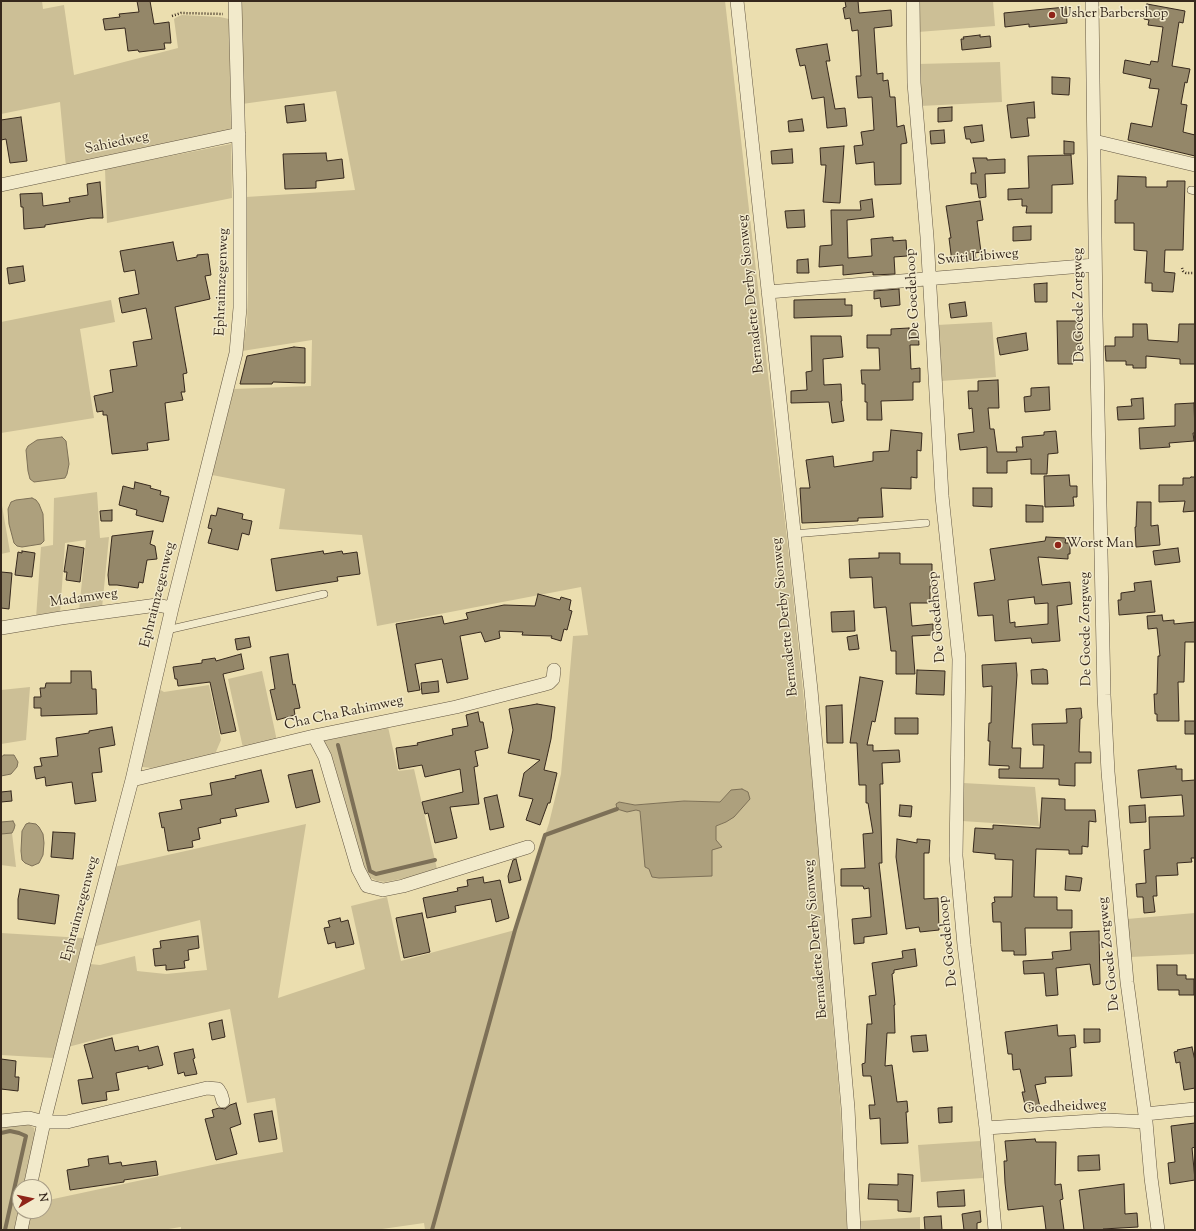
<!DOCTYPE html>
<style>
body{margin:0}
#map{position:relative;width:1196px;height:1231px;overflow:hidden;background:#ebdeaf;font-family:"Sorts Mill Goudy",serif}
canvas{display:block}
.frame{position:absolute;inset:0;border:2px solid #36281d;pointer-events:none}
.north{position:absolute;left:12px;top:1179px;width:40px;height:40px;box-sizing:border-box;background:#f2eacb;border:1px solid #a79c85;border-radius:50%;rotate:81deg;font-size:11px;font-weight:700;line-height:16px;text-align:center;color:#36281d}
.north::after{content:'';display:block;margin:auto;width:14px;height:18px;background:#8f2418;clip-path:polygon(50% 0,100% 100%,50% 72%,0 100%)}
</style>
<div id="map">
<canvas width="1196" height="1231"></canvas>
<div class="frame"></div>
<div class="north">N</div>
</div>
<script>
const ctx = document.querySelector('canvas').getContext('2d');
ctx.lineJoin = 'round';
function paint(path, color) { ctx.fillStyle = color; ctx.fill(path, 'evenodd'); }
const poly = rows => new Path2D(rows.map(r => 'M' + r).join(''));
function trace(path, color, width, dash) { ctx.strokeStyle = color; ctx.lineWidth = width; ctx.lineCap = dash ? 'butt' : 'round'; ctx.setLineDash(dash || []); ctx.stroke(path); }
function write(font, color, halo, rows, align = 'center') {
  ctx.font = font + ' "Sorts Mill Goudy",serif'; ctx.lineWidth = 3; ctx.setLineDash([]); ctx.textBaseline = 'middle'; ctx.strokeStyle = halo; ctx.fillStyle = color; for (const [text, x, y, turn = 0] of rows) {
    ctx.save(); ctx.translate(x, y); ctx.rotate((+turn || 0) * Math.PI / 180); ctx.textAlign = isNaN(turn) ? turn : align; if (halo) ctx.strokeText(text, 0, 0); ctx.fillText(text, 0, 0); ctx.restore();
  }
}
paint(poly([
 [1,1,42,1,43,9,64,5,74,75,178,48,174,19,177,17,182,15,220,17,229,19,231,128,228,131,66,167,60,102,1,114],
 [241,1,725,1,788,548,814,796,826,943,840,1101,847,1230,425,1230,424,1223,375,1230,181,1230,181,1227,162,1230,25,1230,29,1211,44,1211,44,1201,212,1165,283,1152,275,1098,247,1103,230,1009,113,1035,68,1047,90,964,100,965,135,956,137,971,166,974,207,970,200,920,92,947,114,867,306,824,278,998,365,969,351,906,387,897,401,961,515,930,545,835,549,823,561,774,573,636,588,635,581,587,377,626,362,535,279,529,285,489,212,475,234,389,311,386,312,340,242,351,247,323,248,291,246,197,355,190,336,91,242,104],
 [731,790,726,822,716,826,716,840,712,850,641,815,640,811,636,810,632,811,619,802,635,805,684,801,720,802],
 [918,1,993,1,995,26,918,32],
 [1000,62,1002,102,920,106,917,64],
 [231,144,232,198,107,223,105,169],
 [111,300,115,322,80,329,94,418,1,433,1,322],
 [992,322,996,377,941,381,937,325],
 [97,492,100,538,109,537,102,608,79,611,86,540,65,543,60,614,36,618,41,547,53,545,54,498],
 [1,500,10,552,1,554],
 [262,671,277,741,243,748,228,679],
 [209,685,221,740,215,754,211,757,152,768,142,767,141,762,159,689,164,692],
 [30,687,26,740,1,744,1,690],
 [388,727,398,771,414,769,437,869,427,874,385,882,377,881,369,877,363,870,322,740],
 [963,783,1035,787,1039,826,962,821],
 [12,833,16,867,1,865,1,834],
 [1195,913,1195,954,1130,957,1127,919],
 [1,933,83,938,53,1058,1,1055],
 [28,1124,34,1128,35,1136,23,1187,20,1187,20,1202,14,1230,1,1230,1,1126],
 [980,1141,983,1178,921,1182,918,1145],
 [920,1217,920,1230,860,1230,860,1221]
]), '#ccbf96');
const water = poly([
 [62,437,66,441,69,464,67,474,65,478,34,482,30,479,28,471,26,450,28,446,37,440,62,437],
 [32,498,36,500,39,504,43,514,44,541,41,544,22,547,17,546,14,543,9,524,8,509,11,502,16,500,32,498],
 [4,755,14,755,18,762,17,767,11,774,1,776,1,757,4,755],
 [742,789,748,792,750,799,734,817,726,822,716,826,716,840,722,847,712,850,712,876,659,878,652,877,649,869,645,867,640,811,636,810,627,812,617,809,616,804,619,802,635,805,684,801,720,802,731,790,742,789],
 [13,821,15,825,14,829,12,833,1,834,1,822,13,821],
 [29,823,36,824,39,827,43,834,44,843,43,855,39,863,32,866,25,863,22,860,21,851,22,831,26,824,29,823]
]);
paint(water, '#ada07d');
trace(water, '#7d7057', 1);
trace(poly([
 [338,745,370,871,376,874,435,860],
 [1,1133,10,1131,19,1133,26,1136,5,1230],
 [432,1230,515,930,545,835,617,809]
]), '#7d7057', 4);
const building = poly([
 [137,1,150,1,154,24,169,22,171,43,164,43,165,49,139,52,138,50,128,51,125,28,105,30,103,19,120,17,119,14,139,12,137,1],
 [845,1,858,1,859,13,891,10,892,26,874,28,877,74,883,73,883,81,888,80,890,97,895,97,897,127,904,125,907,143,901,144,901,184,875,185,874,162,856,164,854,146,863,145,861,132,874,130,872,97,858,98,856,76,861,76,858,30,852,31,850,18,845,19,843,8,846,7,845,1],
 [1147,4,1185,11,1183,23,1179,22,1172,66,1190,69,1187,83,1185,82,1181,104,1187,105,1183,132,1195,135,1195,156,1128,140,1131,123,1152,127,1159,89,1149,88,1151,79,1123,73,1125,60,1150,65,1151,61,1158,62,1163,27,1148,25,1149,20,1144,19,1147,4],
 [1066,7,1067,23,1029,27,1029,24,1005,27,1004,13,1066,7],
 [980,35,980,37,990,36,991,47,962,50,961,39,964,39,963,37,980,35],
 [827,44,830,61,826,61,835,109,845,108,847,126,827,128,824,97,812,99,805,65,800,66,796,49,827,44],
 [1052,77,1070,78,1069,95,1052,94,1052,77],
 [1034,102,1035,118,1027,118,1029,136,1011,138,1007,105,1034,102],
 [304,104,306,121,287,123,285,106,304,104],
 [952,107,952,121,938,122,938,108,952,107],
 [21,117,27,161,10,163,6,139,1,140,1,120,21,117],
 [802,119,804,131,789,132,788,121,802,119],
 [982,125,984,141,971,143,970,139,966,139,964,127,982,125],
 [944,130,945,143,931,144,930,131,944,130],
 [1064,141,1074,142,1074,154,1064,154,1064,141],
 [844,146,840,203,823,202,826,165,821,165,820,148,844,146],
 [792,149,793,163,772,164,771,151,792,149],
 [326,153,327,161,342,159,344,178,316,181,316,188,285,189,283,154,326,153],
 [1071,155,1073,184,1052,185,1052,213,1026,213,1027,206,1022,206,1022,199,1008,200,1008,189,1029,188,1028,156,1071,155],
 [973,158,987,158,987,160,1005,159,1005,173,985,174,986,197,979,198,977,184,971,184,971,173,976,173,973,158],
 [1118,176,1146,177,1146,187,1167,187,1167,181,1185,181,1183,250,1165,250,1164,272,1175,273,1173,292,1152,291,1152,283,1145,283,1147,251,1134,250,1134,223,1115,223,1115,200,1117,200,1118,176],
 [100,182,103,218,91,218,45,225,45,227,24,229,23,207,21,207,20,194,42,193,43,206,70,202,69,198,88,195,87,184,100,182],
 [872,199,874,217,847,220,848,258,872,256,871,239,893,237,893,241,906,240,907,256,894,257,895,274,873,275,873,272,843,275,843,265,819,267,820,246,832,245,831,210,861,210,860,201,872,199],
 [980,201,983,220,977,221,981,252,975,253,976,259,952,262,949,238,951,238,946,206,980,201],
 [804,210,805,227,787,228,785,211,804,210],
 [1031,226,1031,240,1013,241,1013,227,1031,226],
 [173,242,177,261,197,257,197,255,208,254,211,275,205,276,210,299,175,307,187,373,183,374,185,392,181,392,183,400,165,403,169,440,147,443,148,450,112,454,107,415,103,415,103,411,97,412,94,396,113,392,110,370,137,366,133,342,152,339,146,308,122,313,119,298,139,294,135,270,124,272,120,251,173,242],
 [808,259,809,273,797,273,797,260,808,259],
 [23,266,25,281,9,284,7,268,23,266],
 [1047,283,1047,302,1035,302,1034,284,1047,283],
 [899,289,900,305,881,307,880,298,874,299,874,291,899,289],
 [845,299,845,305,852,305,852,316,794,318,794,300,845,299],
 [965,302,967,316,951,318,949,304,965,302],
 [1057,321,1077,321,1077,329,1081,329,1081,344,1077,344,1077,355,1072,355,1073,364,1058,364,1057,321],
 [1133,324,1147,324,1148,340,1178,342,1179,324,1195,324,1195,364,1180,364,1180,359,1146,356,1146,368,1133,368,1133,365,1126,365,1126,361,1106,361,1105,346,1115,346,1115,337,1133,337,1133,324],
 [909,328,909,331,918,331,919,345,910,345,911,369,920,368,920,382,913,382,913,400,881,401,882,420,867,420,867,402,865,402,865,384,862,384,861,370,880,370,879,348,867,348,867,335,891,335,891,329,909,328],
 [1026,333,1028,350,1000,355,997,338,1026,333],
 [811,336,841,336,843,357,823,359,824,385,841,384,842,401,841,401,844,421,832,423,829,402,791,403,791,391,807,390,806,372,812,371,811,336],
 [294,347,305,348,305,383,273,382,272,384,240,384,247,356,294,347],
 [998,380,999,408,988,408,990,429,994,429,997,452,1017,452,1016,447,1023,447,1022,437,1044,435,1044,432,1056,431,1058,453,1048,454,1047,474,1031,474,1031,459,1007,461,1007,473,987,473,987,447,960,450,958,434,974,432,972,408,969,409,968,391,978,391,978,381,998,380],
 [1049,387,1050,410,1025,412,1024,397,1031,396,1031,388,1049,387],
 [1143,398,1144,419,1118,420,1117,407,1132,406,1131,399,1143,398],
 [1194,403,1195,433,1193,433,1194,441,1169,443,1170,447,1140,449,1139,428,1175,426,1175,404,1194,403],
 [891,430,922,433,921,451,917,450,917,478,911,477,911,489,881,488,883,517,858,518,858,521,802,523,800,488,810,488,806,460,833,456,834,467,873,461,873,452,889,451,891,430],
 [1069,475,1070,486,1077,486,1077,497,1073,497,1074,506,1045,507,1044,476,1069,475],
 [1191,477,1195,477,1195,511,1183,512,1185,501,1159,502,1159,485,1183,485,1183,478,1190,478,1191,477],
 [135,482,151,486,150,488,161,491,160,495,169,497,163,522,136,515,137,510,119,505,123,486,134,489,135,482],
 [973,488,992,488,992,507,973,506,973,488],
 [1137,502,1151,502,1151,526,1158,525,1160,545,1136,547,1135,527,1136,527,1137,502],
 [1026,505,1043,506,1043,522,1026,522,1026,505],
 [218,508,243,514,242,519,252,521,249,535,242,533,238,550,208,543,212,529,208,528,211,515,216,516,218,508],
 [112,510,112,521,101,521,100,511,112,510],
 [153,531,150,544,155,546,157,559,147,560,143,583,139,582,138,588,117,585,109,585,108,575,112,536,153,531],
 [1046,537,1066,538,1065,543,1070,543,1070,554,1068,554,1068,559,1038,557,1042,585,1070,582,1072,604,1057,606,1060,641,1032,643,1031,638,995,641,993,615,978,616,974,583,995,580,990,549,1045,541,1046,537],
 [1034,597,1035,604,1048,603,1048,624,1015,627,1015,622,1010,623,1008,600,1034,597],
 [68,545,84,548,80,582,66,580,67,572,64,572,68,545],
 [1178,548,1180,562,1155,565,1153,551,1178,548],
 [22,551,35,553,32,577,15,575,18,552,22,553,22,551],
 [323,551,324,554,342,551,343,554,357,552,360,574,337,577,338,581,276,591,271,559,323,551],
 [879,553,900,553,900,564,932,564,932,586,930,586,930,603,910,603,912,626,933,624,933,635,912,636,915,674,896,674,896,651,891,651,886,607,874,608,872,577,850,578,849,559,879,558,879,553],
 [1,572,12,573,9,609,1,608,1,572],
 [1151,581,1155,612,1119,615,1118,600,1121,600,1121,593,1135,591,1134,583,1151,581],
 [538,594,560,600,561,597,571,600,569,610,572,611,567,630,564,629,561,641,551,638,552,636,522,635,523,632,499,631,500,638,485,642,481,632,460,636,468,679,447,683,442,659,415,664,420,690,408,692,396,624,442,616,444,624,468,619,466,613,504,605,535,606,538,594],
 [854,611,855,631,832,632,831,612,854,611],
 [1162,615,1163,621,1174,620,1174,624,1195,622,1195,642,1185,642,1184,682,1178,682,1179,721,1157,721,1157,714,1155,714,1154,694,1157,694,1158,656,1160,656,1157,628,1148,629,1147,616,1162,615],
 [857,635,859,649,849,650,847,637,857,635],
 [249,637,251,647,237,650,235,639,249,637],
 [241,654,244,669,223,674,236,731,221,734,210,682,178,686,177,679,175,679,173,667,202,663,202,660,215,658,216,661,241,654],
 [288,654,293,685,295,684,300,708,294,709,295,715,277,720,270,690,275,689,270,657,288,654],
 [1016,663,1017,675,1012,748,1021,748,1020,768,1043,768,1044,745,1033,745,1032,724,1067,723,1066,709,1081,708,1082,718,1080,719,1079,752,1091,752,1091,763,1075,763,1075,786,1059,785,1059,779,999,778,999,769,1009,769,1009,766,989,765,990,741,988,741,989,723,991,723,992,686,983,687,982,665,1016,663],
 [1043,669,1047,670,1048,684,1032,684,1031,670,1043,669],
 [917,670,945,671,944,695,916,694,917,670],
 [71,671,91,671,92,689,96,689,97,714,41,716,41,708,34,708,34,697,41,697,40,688,45,688,46,683,71,683,71,671],
 [860,677,883,681,875,722,872,721,867,745,873,745,873,751,899,750,900,762,882,763,883,784,880,784,882,863,879,863,887,934,864,937,864,943,854,944,852,919,871,917,869,888,864,889,863,886,841,886,841,869,865,868,863,834,873,833,868,803,866,803,866,785,859,785,857,743,850,743,860,677],
 [438,681,439,692,422,694,421,683,438,681],
 [537,704,555,707,551,739,544,770,557,773,550,803,548,803,540,825,526,820,533,799,519,796,524,773,540,760,508,753,513,730,509,709,537,704],
 [842,705,843,743,827,743,826,706,842,705],
 [478,712,480,722,483,722,488,748,475,751,478,766,474,767,479,804,450,807,457,838,435,843,428,813,425,814,422,802,463,792,460,769,425,777,422,765,399,769,396,748,418,745,417,743,453,735,452,729,468,726,466,715,478,712],
 [895,718,918,718,918,734,895,734,895,718],
 [1185,721,1195,721,1195,734,1185,734,1185,721],
 [112,727,115,745,99,748,102,772,92,773,96,801,75,804,72,782,46,786,45,777,36,779,34,767,42,766,40,758,58,756,56,738,89,733,89,731,112,727],
 [1176,766,1176,769,1182,769,1182,781,1195,780,1195,858,1191,858,1192,862,1177,863,1178,875,1156,876,1157,896,1153,896,1155,912,1144,913,1143,897,1137,897,1136,884,1146,883,1144,850,1150,849,1149,817,1184,816,1182,795,1141,798,1138,770,1176,766],
 [261,770,269,802,235,809,237,816,220,819,221,823,198,828,200,839,192,841,193,847,168,851,164,827,162,828,159,813,182,809,180,800,212,795,210,783,236,778,235,776,261,770],
 [312,770,320,802,296,808,288,775,312,770],
 [11,791,12,801,1,802,1,792,11,791],
 [497,795,504,827,490,830,484,798,497,795],
 [1042,798,1065,799,1065,810,1095,810,1096,822,1089,821,1088,847,1082,846,1082,854,1069,854,1069,850,1036,849,1034,897,1057,897,1057,910,1072,910,1072,928,1025,928,1026,955,1014,955,1014,951,1002,951,1001,922,993,922,992,903,995,902,994,897,1012,897,1013,860,995,859,995,854,973,852,975,828,993,829,993,825,1040,828,1042,798],
 [900,805,912,806,911,817,899,816,900,805],
 [1145,805,1146,822,1130,823,1129,806,1145,805],
 [53,832,75,833,73,859,51,857,53,832],
 [897,839,917,843,917,839,930,840,929,853,924,853,924,899,938,898,939,930,920,932,919,927,906,929,896,857,897,839],
 [516,859,521,880,509,883,508,876,513,860,516,859],
 [1066,876,1082,878,1080,891,1065,890,1066,876],
 [483,877,484,883,500,880,509,918,496,922,491,899,455,906,456,912,427,918,423,898,458,891,457,888,468,886,467,880,483,877],
 [20,889,59,895,55,924,18,919,18,899,20,889],
 [422,913,430,952,404,958,396,918,422,913],
 [340,918,341,922,348,920,354,944,336,948,335,942,328,944,324,928,330,927,328,921,340,918],
 [1099,931,1100,984,1093,985,1090,964,1056,968,1058,995,1046,996,1044,973,1024,974,1023,961,1053,959,1052,952,1071,950,1070,932,1099,931],
 [198,936,199,948,188,950,189,960,184,961,185,968,166,970,166,965,155,966,153,949,161,948,160,941,198,936],
 [915,949,917,966,894,970,894,973,892,974,895,1005,894,1005,895,1033,887,1033,885,1066,892,1065,897,1102,907,1101,908,1112,906,1112,908,1143,881,1144,880,1118,870,1119,869,1105,875,1105,871,1076,863,1076,862,1064,865,1063,867,1024,872,1024,869,996,876,995,872,963,903,958,902,951,915,949],
 [1157,965,1177,965,1177,975,1186,975,1186,979,1194,979,1194,995,1179,995,1179,990,1158,990,1157,965],
 [222,1020,225,1037,212,1040,209,1023,222,1020],
 [1057,1025,1058,1036,1075,1035,1076,1047,1070,1048,1072,1076,1045,1077,1046,1083,1035,1085,1040,1107,1030,1109,1029,1104,1025,1105,1022,1092,1025,1092,1020,1069,1013,1070,1012,1054,1008,1054,1005,1032,1057,1025],
 [1084,1029,1100,1029,1100,1042,1084,1043,1084,1029],
 [926,1035,928,1051,913,1052,911,1036,926,1035],
 [112,1038,115,1051,138,1046,139,1051,158,1046,163,1065,148,1069,148,1066,116,1073,119,1090,106,1092,107,1100,82,1104,78,1080,93,1078,84,1045,112,1038],
 [1192,1047,1195,1061,1195,1088,1184,1090,1180,1064,1180,1062,1176,1063,1174,1052,1178,1051,1177,1050,1192,1047],
 [193,1049,195,1058,193,1059,197,1074,185,1076,184,1072,178,1074,174,1053,193,1049],
 [1,1059,16,1061,15,1077,19,1077,18,1091,1,1089,1,1059],
 [236,1103,241,1124,230,1128,237,1154,216,1160,205,1119,214,1117,212,1110,219,1108,225,1109,230,1105,236,1103],
 [952,1107,952,1122,939,1123,938,1108,952,1107],
 [272,1111,277,1139,259,1142,254,1114,272,1111],
 [1195,1123,1195,1147,1192,1148,1195,1180,1170,1184,1168,1163,1175,1162,1171,1126,1195,1123],
 [1035,1139,1036,1142,1056,1142,1055,1185,1061,1184,1063,1199,1060,1200,1064,1230,1046,1230,1043,1206,1008,1210,1005,1183,1004,1161,1007,1161,1005,1141,1035,1139],
 [1099,1155,1100,1170,1078,1171,1078,1156,1099,1155],
 [108,1156,109,1164,121,1162,122,1166,156,1161,158,1175,124,1180,124,1182,70,1190,67,1170,89,1166,88,1159,108,1156],
 [898,1174,913,1175,911,1212,898,1211,898,1200,868,1199,869,1184,898,1185,898,1174],
 [1124,1184,1125,1214,1137,1213,1138,1227,1103,1229,1103,1230,1084,1230,1079,1190,1124,1184],
 [964,1190,965,1206,938,1207,937,1192,964,1190],
 [980,1211,981,1222,977,1223,977,1230,964,1230,962,1214,980,1211],
 [941,1216,942,1230,925,1230,924,1217,941,1216]
]);
paint(building, '#948769');
trace(building, '#36281d', 1);
const service = poly([
 [1191,190,1195,191],
 [793,534,926,523],
 [167,630,324,594]
]);
const minor = poly([
 [737,1,811,690,848,1108,854,1230],
 [913,1,914,83,927,237,942,496,959,659,956,856,964,945,986,1128,995,1230],
 [1092,1,1096,316,1104,695,1108,772,1127,982,1146,1122,1151,1178,1158,1230],
 [1094,141,1195,165],
 [1,185,239,134],
 [768,292,1095,265],
 [1,628,61,618,157,605,172,608],
 [314,736,325,757,358,869,367,886,383,890,403,886,528,847],
 [132,780,314,736,456,707,542,685,549,683,553,679,554,670],
 [1145,1114,1195,1109],
 [1,1121,29,1118,44,1122,67,1122,207,1088,218,1089,221,1094,223,1101],
 [986,1128,1107,1120,1146,1122],
 [30,1187,44,1122,91,935,132,780,172,608,236,353,240,308,240,192,235,1],
 [21,1230,25,1211]
]);
trace(service, '#635642', 8);
trace(minor, '#635642', 14);
trace(poly([
 [172,16,181,13,223,14],
 [1182,268,1183,271,1186,273,1195,273]
]), '#36281d', 2.5, [1, 2]);
trace(service, '#f2eacb', 7);
trace(minor, '#f2eacb', 13);
for (const [x, y, r, color] of [
 [1052,15,4,"#8f2418"],
 [1058,545,4,"#8f2418"]
]) { const dot = new Path2D(); dot.arc(x, y, r, 0, 2 * Math.PI); ctx.fillStyle = color; ctx.fill(dot); trace(dot, '#f2eacb', 1.5); }
write('14px', '#36281d', '#f2eacb', [
 ["Usher Barbershop",1060,15],
 ["Worst Man",1066,545]
], 'left');
write('14px', '#36281d', '#f2eacb', [
 ["Sahiedweg",117,144,-12],
 ["Switi Libiweg",978,258,-5],
 ["Ephraimzegenweg",223,282,-88],
 ["Bernadette Derby Sionweg",752,294,-96],
 ["De Goedehoop",914,294,-93],
 ["De Goede Zorgweg",1080,305,-91],
 ["Ephraimzegenweg",159,595,-76],
 ["Madamweg",84,599,-8],
 ["Bernadette Derby Sionweg",786,617,-96],
 ["De Goedehoop",938,617,-95],
 ["De Goede Zorgweg",1087,629,-91],
 ["Cha Cha Rahimweg",344,714,-12],
 ["Ephraimzegenweg",81,909,-75],
 ["Bernadette Derby Sionweg",817,939,-95],
 ["De Goedehoop",949,941,-96],
 ["De Goede Zorgweg",1110,954,-96],
 ["Goedheidweg",1065,1108,-3]
]);
</script>
